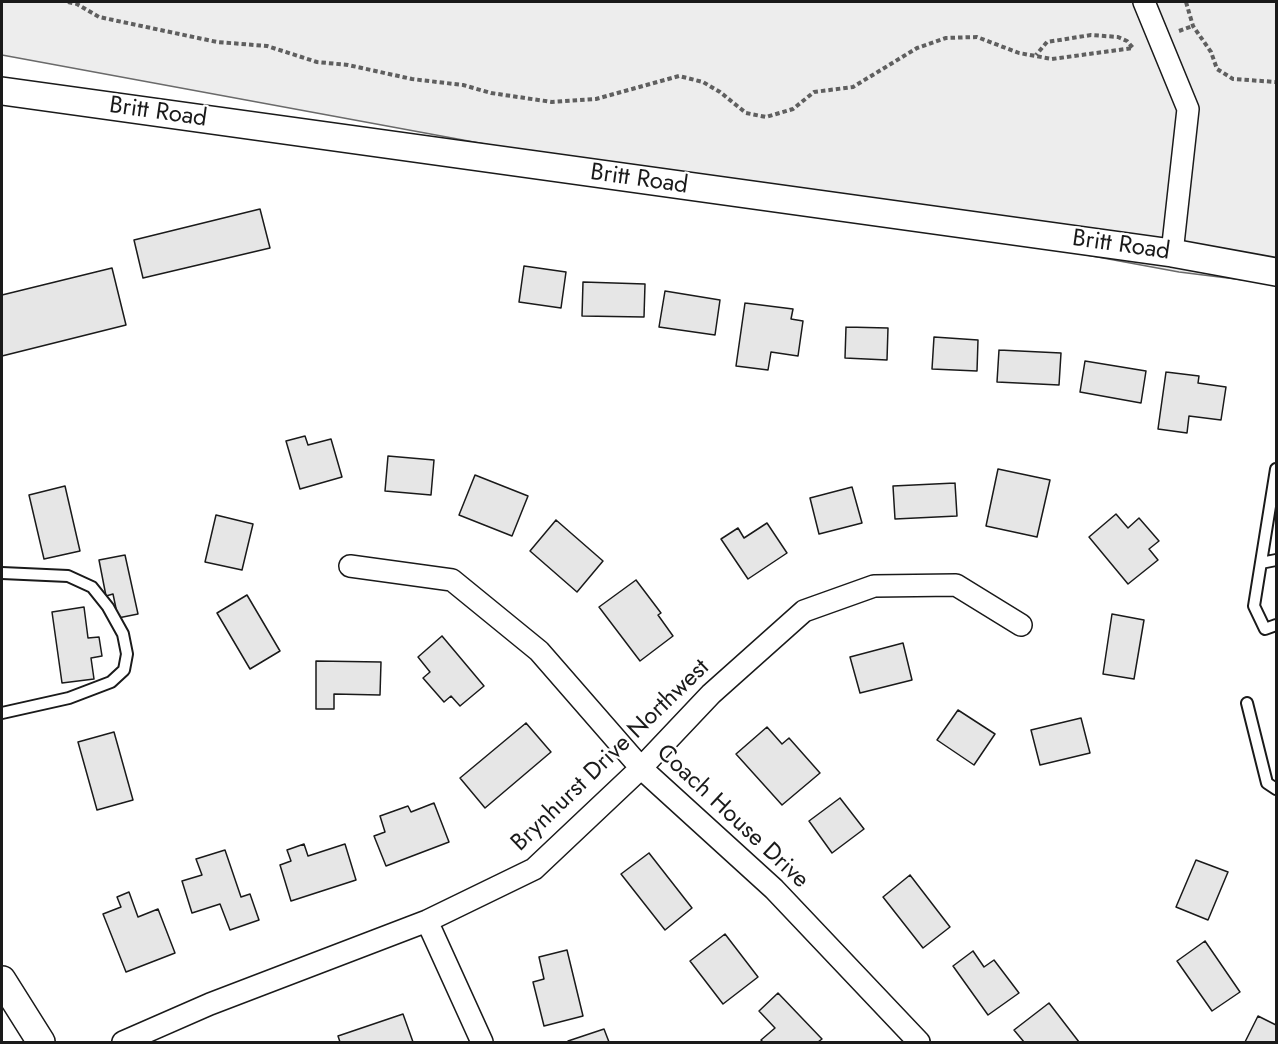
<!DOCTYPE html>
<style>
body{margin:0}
#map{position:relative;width:1278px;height:1044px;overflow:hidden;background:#fff;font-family:Jost,sans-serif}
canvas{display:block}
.frame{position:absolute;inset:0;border:3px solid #1a1a1a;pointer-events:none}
</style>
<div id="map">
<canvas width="1278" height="1044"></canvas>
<div class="frame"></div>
</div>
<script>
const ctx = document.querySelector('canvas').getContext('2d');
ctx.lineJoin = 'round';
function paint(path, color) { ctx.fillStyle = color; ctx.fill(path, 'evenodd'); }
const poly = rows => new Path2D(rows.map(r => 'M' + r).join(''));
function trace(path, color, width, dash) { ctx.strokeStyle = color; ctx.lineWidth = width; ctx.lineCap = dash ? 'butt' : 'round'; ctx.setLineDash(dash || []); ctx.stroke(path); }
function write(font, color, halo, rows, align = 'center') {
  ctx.font = font + ' Jost,sans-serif'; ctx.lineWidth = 4.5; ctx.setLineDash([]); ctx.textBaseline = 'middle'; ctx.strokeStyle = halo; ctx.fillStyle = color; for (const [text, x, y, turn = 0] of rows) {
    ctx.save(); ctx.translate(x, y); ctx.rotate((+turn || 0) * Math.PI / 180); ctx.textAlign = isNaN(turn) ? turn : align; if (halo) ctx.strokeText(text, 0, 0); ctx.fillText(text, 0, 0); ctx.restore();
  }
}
const built = poly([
 [2,2,1276,2,1276,284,1179,272,2,55,2,2]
]);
paint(built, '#ededed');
trace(built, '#6a6a6a', 1.5);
const building = poly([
 [260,209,270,248,143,278,134,240,260,209],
 [524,266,566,272,561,308,519,302,524,266],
 [112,268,126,325,2,356,2,295,112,268],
 [583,282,645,284,644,317,582,316,583,282],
 [665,291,720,300,715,335,659,327,665,291],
 [745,303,793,309,791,319,803,321,798,356,771,352,768,370,736,366,745,303],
 [846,327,888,328,887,360,845,358,846,327],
 [934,337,978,340,977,371,932,369,934,337],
 [999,350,1061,353,1059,385,997,382,999,350],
 [1085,361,1146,371,1141,403,1080,392,1085,361],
 [1166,372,1199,376,1198,383,1226,387,1221,420,1189,416,1187,433,1158,429,1166,372],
 [305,436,308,445,331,439,342,477,300,489,286,441,305,436],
 [388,456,434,460,431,495,385,491,388,456],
 [998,469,1050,480,1037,537,986,526,998,469],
 [475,475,528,496,512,536,459,515,475,475],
 [955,483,957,516,895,519,893,486,955,483],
 [65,486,80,551,44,559,29,495,65,486],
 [852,487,862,523,819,534,810,498,852,487],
 [1116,514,1128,528,1139,518,1159,541,1149,549,1158,560,1128,584,1089,537,1116,514],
 [216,515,253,524,242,570,205,562,216,515],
 [556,520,603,561,577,592,530,551,556,520],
 [767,523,787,553,748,579,721,539,738,528,744,538,767,523],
 [125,555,138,614,118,618,113,594,106,596,99,560,125,555],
 [636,580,661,613,658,615,673,636,640,661,599,607,636,580],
 [247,595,280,651,250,669,217,613,247,595],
 [84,607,88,638,99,637,102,656,91,658,94,679,62,683,52,612,84,607],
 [1112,614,1144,620,1134,679,1103,674,1112,614],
 [442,636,484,686,460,706,451,696,444,702,423,678,430,672,418,657,442,636],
 [903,643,912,680,860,693,850,657,903,643],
 [316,661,381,662,380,695,334,694,334,709,316,709,316,661],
 [958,710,995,734,974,765,937,740,958,710],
 [1081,718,1090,753,1040,765,1031,730,1081,718],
 [526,723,551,752,485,808,460,778,526,723],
 [767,727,782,744,789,738,820,773,782,805,736,754,767,727],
 [114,732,133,800,97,810,78,742,114,732],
 [840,798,864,829,832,853,809,821,840,798],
 [434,803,449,842,386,866,374,836,385,832,380,816,408,806,411,812,434,803],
 [304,844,308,856,345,844,356,880,291,901,280,865,291,861,287,850,304,844],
 [225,850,241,897,250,894,259,920,230,930,220,904,192,913,182,881,202,875,196,859,225,850],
 [649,853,692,908,665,930,621,874,649,853],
 [1196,860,1228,872,1208,920,1176,907,1196,860],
 [910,875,950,927,923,948,883,897,910,875],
 [129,892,138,917,158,909,175,953,126,972,103,914,121,907,117,897,129,892],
 [725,934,758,977,723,1004,690,961,725,934],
 [1205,941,1240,992,1212,1011,1177,961,1205,941],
 [567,950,583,1016,544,1026,533,982,544,979,539,957,567,950],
 [973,951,984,967,994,960,1019,993,988,1015,953,966,973,951],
 [778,993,822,1039,818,1042,763,1042,761,1040,775,1028,759,1011,778,993],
 [1049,1003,1079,1042,1024,1042,1014,1030,1049,1003],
 [403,1014,413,1042,340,1042,338,1036,403,1014],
 [1258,1016,1276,1025,1276,1042,1245,1042,1258,1016],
 [604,1029,609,1042,569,1042,568,1041,604,1029]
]);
paint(building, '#e6e6e6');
trace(building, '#1a1a1a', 1.5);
const service = poly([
 [1276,469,1254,606,1265,629,1276,625],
 [1261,563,1276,560],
 [2,573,68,576,92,587,108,607,123,634,127,654,124,670,111,682,69,698,2,713],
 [1247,703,1267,783,1276,789]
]);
const minor = poly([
 [1144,2,1188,109,1172,253],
 [350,566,452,580,539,651,641,768,774,889,919,1042],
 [427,921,482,1042],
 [123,1042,210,1004,427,921,534,869,641,768,711,694,804,611,874,586,956,585,1021,625]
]);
const tertiary = poly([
 [2,91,1172,253,1276,272],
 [2,980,41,1042]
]);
trace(service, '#1a1a1a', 14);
trace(minor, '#1a1a1a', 24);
trace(tertiary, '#1a1a1a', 30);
trace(poly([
 [68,2,77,4,99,17,217,42,267,46,317,62,348,65,412,79,463,85,491,93,552,102,596,99,679,76,703,82,720,92,746,113,766,117,793,109,814,92,853,87,917,48,946,38,977,37,1019,53,1052,59,1133,48,1127,41,1118,37,1091,35,1047,42,1036,55],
 [1186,2,1193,26,1211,52,1217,69,1233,79,1276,82],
 [1179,31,1193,26]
]), '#5f5f5f', 4, [4.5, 3]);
trace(service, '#fff', 10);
trace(minor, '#fff', 21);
trace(tertiary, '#fff', 27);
write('24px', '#1a1a1a', '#fff', [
 ["Britt Road",158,113,8],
 ["Britt Road",639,180,8],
 ["Britt Road",1121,246,8],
 ["Brynhurst Drive Northwest",611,756,-44],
 ["Coach House Drive",732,817,43]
]);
</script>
